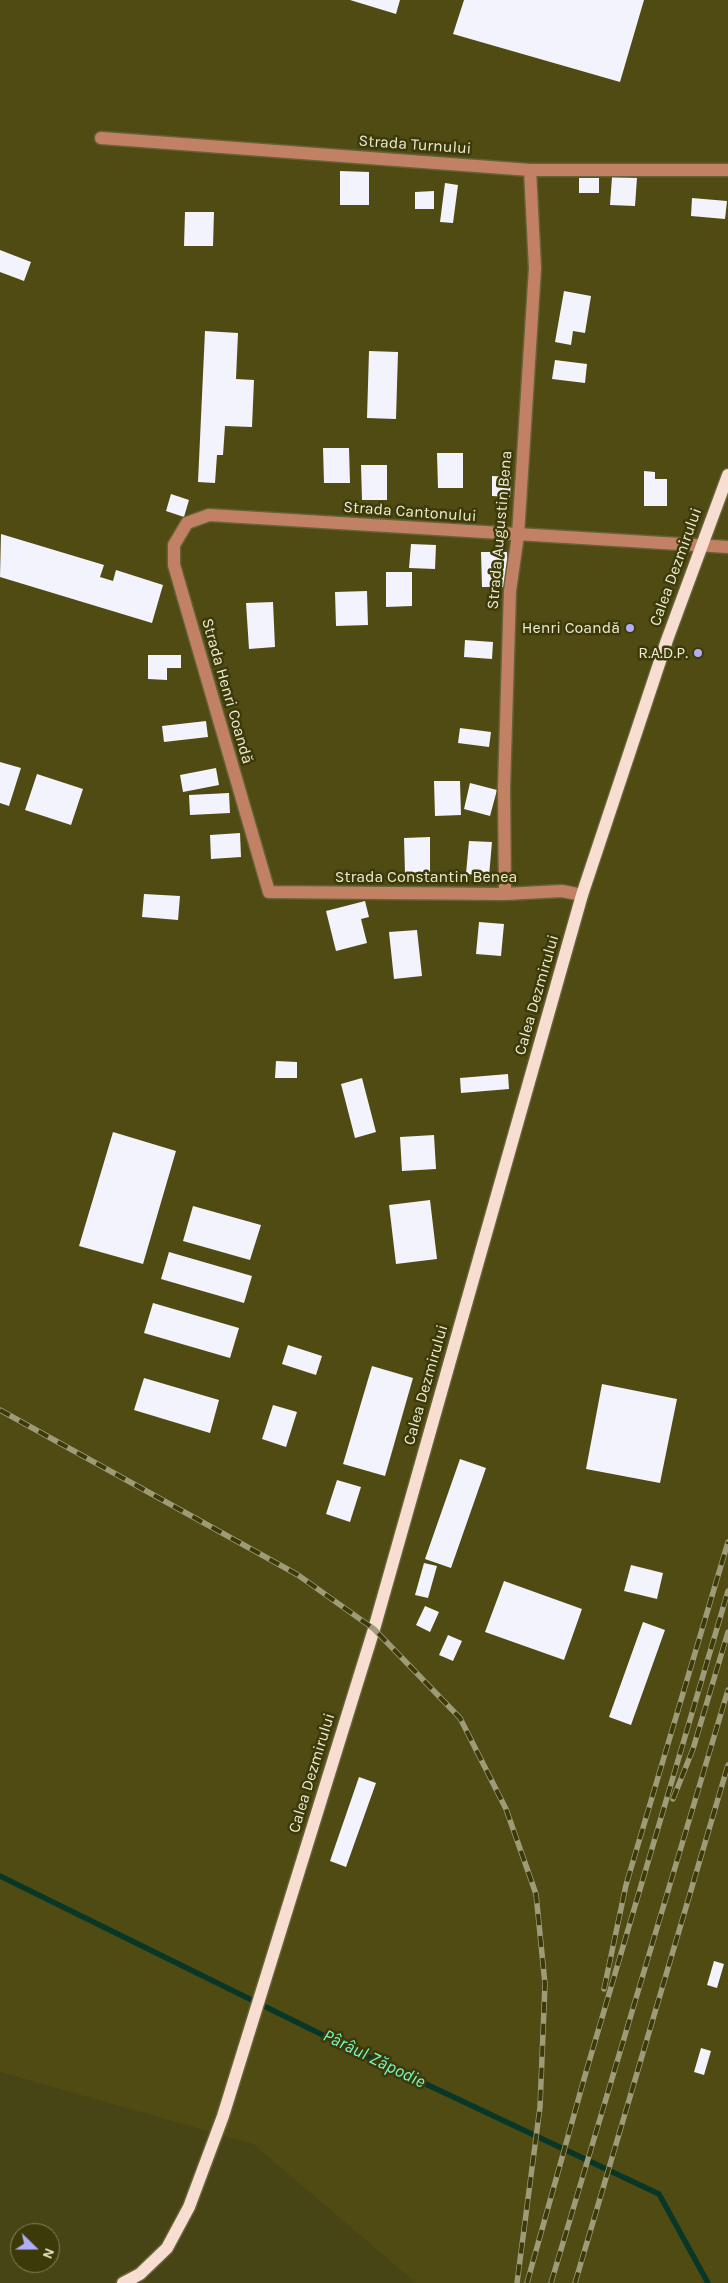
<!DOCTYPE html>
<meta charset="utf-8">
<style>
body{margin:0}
#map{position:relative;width:728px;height:2283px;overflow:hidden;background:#474416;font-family:Karla,sans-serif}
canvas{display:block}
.north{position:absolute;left:10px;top:2223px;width:50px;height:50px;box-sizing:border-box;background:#3d3a0a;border:1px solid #83815a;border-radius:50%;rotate:112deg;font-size:14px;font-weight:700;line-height:20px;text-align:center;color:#ecebd2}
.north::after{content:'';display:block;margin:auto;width:18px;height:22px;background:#b0aefa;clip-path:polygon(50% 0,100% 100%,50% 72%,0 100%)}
</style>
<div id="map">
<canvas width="728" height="2283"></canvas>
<div class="north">N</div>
</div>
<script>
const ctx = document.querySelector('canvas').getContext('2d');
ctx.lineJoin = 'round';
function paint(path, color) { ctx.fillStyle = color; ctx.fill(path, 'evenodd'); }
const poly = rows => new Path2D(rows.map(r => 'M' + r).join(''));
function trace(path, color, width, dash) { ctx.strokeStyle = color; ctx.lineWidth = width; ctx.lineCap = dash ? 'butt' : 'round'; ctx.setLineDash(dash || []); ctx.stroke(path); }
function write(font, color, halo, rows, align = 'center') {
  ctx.font = font + ' Karla,sans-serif'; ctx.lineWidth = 5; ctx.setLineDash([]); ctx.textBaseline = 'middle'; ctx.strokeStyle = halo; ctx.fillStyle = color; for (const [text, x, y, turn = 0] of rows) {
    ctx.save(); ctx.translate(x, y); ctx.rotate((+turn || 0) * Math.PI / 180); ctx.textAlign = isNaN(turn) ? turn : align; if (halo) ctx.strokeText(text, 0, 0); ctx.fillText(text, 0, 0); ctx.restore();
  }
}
paint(poly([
 [0,0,728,0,728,2283,416,2283,253,2144,0,2072]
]), '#4f4b13');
trace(poly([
 [0,1876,339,2043,659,2194,708,2283]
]), '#093727', 5.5);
paint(poly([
 [350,0,400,0,396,14],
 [464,0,644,0,620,82,453,34],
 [340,171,369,172,369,205,340,205],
 [612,177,637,178,635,206,610,205],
 [579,178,599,178,599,193,579,193],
 [445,183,458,185,453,223,440,222],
 [434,191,434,209,415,209,415,192],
 [692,198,727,201,725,219,691,216],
 [185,212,214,212,213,246,184,246],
 [0,250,31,262,24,281,0,272],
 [564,291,591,296,585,333,573,331,571,345,555,342],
 [205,331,238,333,236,379,254,380,252,427,225,426,223,455,217,455,215,483,198,482],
 [369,351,398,352,396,419,367,418],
 [555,360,587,364,585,383,552,379],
 [323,448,349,448,350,483,324,483],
 [437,453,463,453,463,488,438,488],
 [361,465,387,465,387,500,362,500],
 [644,471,655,472,655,479,667,479,667,506,644,506],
 [492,476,511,477,510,497,492,496],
 [171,494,189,500,184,517,166,511],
 [1,534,104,565,100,577,113,581,116,570,163,585,152,623,0,577],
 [411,544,436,545,435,569,409,568],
 [481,552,507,552,508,587,482,587],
 [386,572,412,572,412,606,386,607],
 [367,591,368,625,336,626,335,592],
 [273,602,275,647,249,649,246,603],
 [465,640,493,642,492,659,464,657],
 [148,655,181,655,181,668,167,668,167,680,148,679],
 [206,721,208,737,164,742,162,726],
 [460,728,491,732,489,747,458,743],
 [0,762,21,768,9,806,0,803],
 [216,768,219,785,183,792,180,775],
 [37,774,83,789,71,825,25,810],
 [434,781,460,781,461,815,435,816],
 [470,783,497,790,490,816,464,809],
 [229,793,230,813,190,815,189,795],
 [240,833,241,857,211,859,210,835],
 [430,837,430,872,405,873,404,838],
 [469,841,492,842,489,876,466,874],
 [144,894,180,896,178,920,142,917],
 [365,901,369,917,361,919,367,943,336,951,326,911],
 [479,922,504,924,501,956,476,954],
 [417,930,422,976,394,979,389,932],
 [276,1061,297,1062,297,1078,275,1078],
 [508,1074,509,1089,461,1093,460,1078],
 [362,1078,376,1132,355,1138,341,1084],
 [113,1132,176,1151,143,1264,79,1246],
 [434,1135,436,1169,402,1171,400,1137],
 [430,1200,437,1259,396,1264,389,1205],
 [193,1206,261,1225,250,1260,183,1241],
 [169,1252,252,1276,244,1303,161,1279],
 [153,1303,239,1328,230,1358,144,1333],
 [288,1345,322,1356,316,1375,282,1364],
 [372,1366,413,1378,385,1476,343,1464],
 [144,1378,219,1400,210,1433,134,1410],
 [602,1384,677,1399,660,1483,586,1469],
 [273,1405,297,1412,286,1447,262,1439],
 [460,1459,486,1468,451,1568,425,1559],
 [337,1480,361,1487,350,1522,326,1514],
 [424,1563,437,1566,428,1598,415,1595],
 [631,1565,663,1573,657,1599,624,1591],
 [504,1581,582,1609,564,1660,485,1632],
 [425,1606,439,1612,430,1632,416,1625],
 [643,1622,665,1630,631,1725,609,1717],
 [448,1635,462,1641,453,1661,439,1655],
 [359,1777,376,1783,346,1867,330,1861],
 [714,1961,724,1964,717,1988,707,1985],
 [701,2048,711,2051,704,2075,694,2072]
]), '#f3f3fd');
const minor = poly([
 [101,138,530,170,728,170],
 [505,894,504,788,510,591,518,535,535,268,530,170],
 [582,895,562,891,505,894,269,892,174,565,174,545,187,523,209,515,728,547]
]);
const major = poly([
 [123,2283,140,2274,167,2248,189,2207,223,2116,374,1629,582,895,667,640,728,475]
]);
trace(minor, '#656238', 15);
trace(major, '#656238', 15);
trace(minor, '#c28164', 12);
trace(major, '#f8ddd1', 12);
const rail = poly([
 [0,1410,298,1575,374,1629,460,1718,506,1809,536,1894,545,1984,540,2107,517,2283],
 [673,1799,693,1749,728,1632],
 [604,1989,626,1885,728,1542],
 [527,2283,586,2072,728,1591],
 [551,2283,728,1690],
 [575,2283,728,1765]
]);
trace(rail, '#9d9b78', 5.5);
trace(rail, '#3d3a0a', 4, [11]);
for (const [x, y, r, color] of [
 [630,628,5,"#b0aefa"],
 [698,653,5,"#b0aefa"]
]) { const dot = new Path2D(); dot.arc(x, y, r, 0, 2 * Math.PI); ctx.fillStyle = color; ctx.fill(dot); trace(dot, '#3d3a0a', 2); }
write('16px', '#ecebd2', '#3d3a0a', [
 ["Strada Turnului",415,145,4],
 ["Strada Cantonului",410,512,4],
 ["Strada Augustin Bena",500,530,-85],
 ["Calea Dezmirului",676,567,-70],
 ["Strada Henri Coandă",227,691,74],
 ["Strada Constantin Benea",426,877],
 ["Calea Dezmirului",537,995,-74],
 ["Calea Dezmirului",426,1385,-74],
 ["Calea Dezmirului",312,1773,-73]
]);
write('16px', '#ecebd2', '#3d3a0a', [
 ["Henri Coandă",620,628],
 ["R.A.D.P.",688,653]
], 'right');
write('italic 18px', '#76f9c6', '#3d3a0a', [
 ["Pârâul Zăpodie",374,2059,26]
]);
</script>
